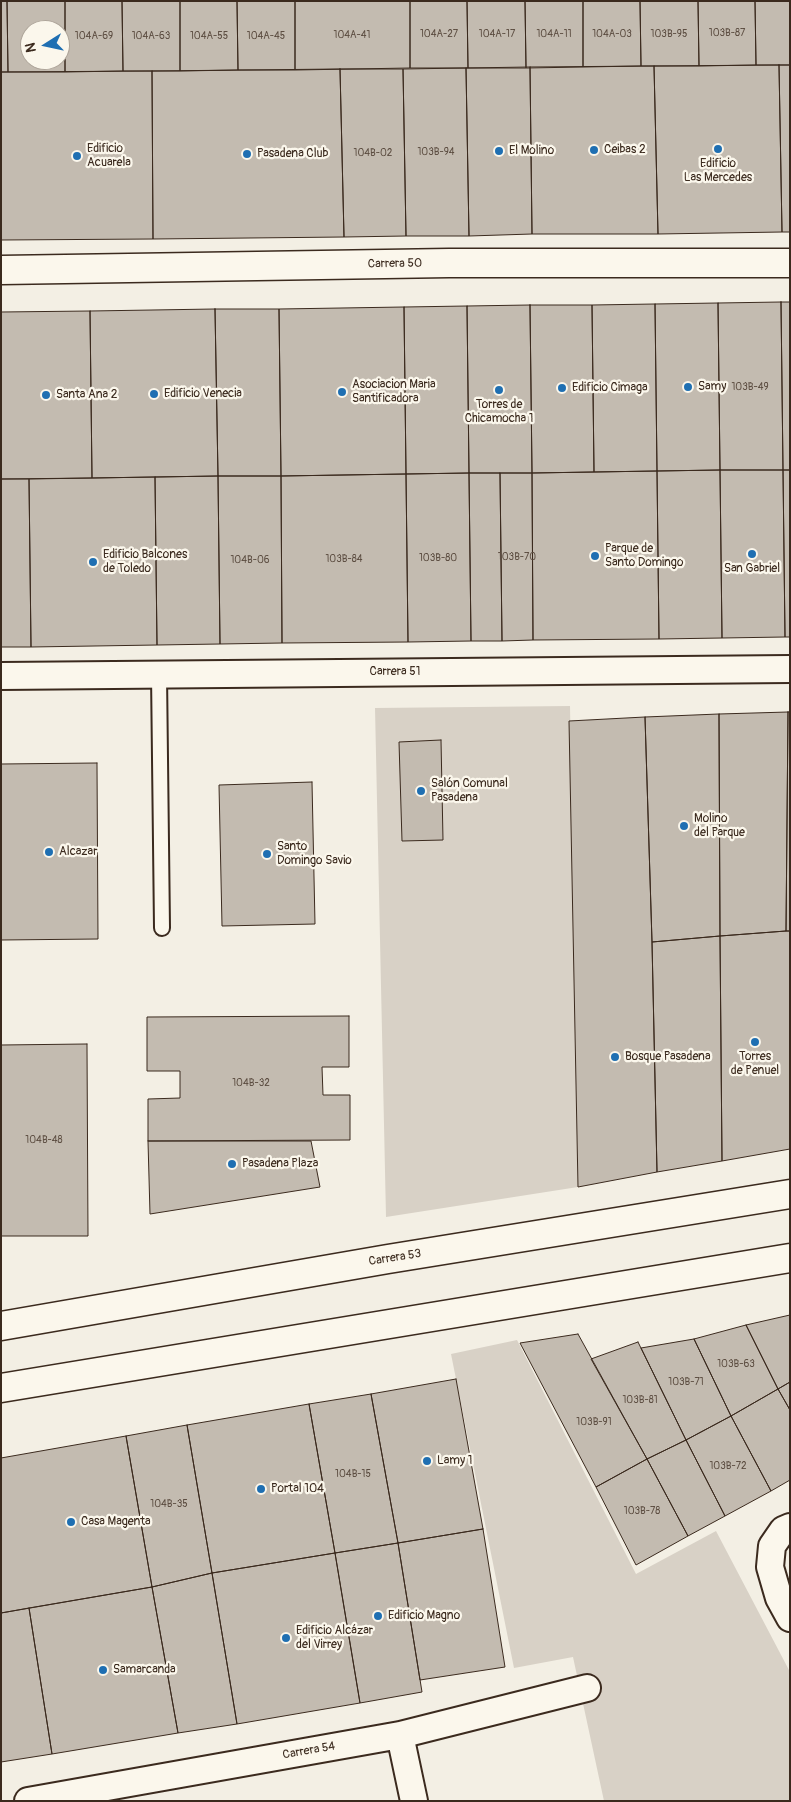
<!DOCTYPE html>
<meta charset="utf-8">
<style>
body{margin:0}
#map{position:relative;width:791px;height:1802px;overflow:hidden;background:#f3efe4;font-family:Pangolin,sans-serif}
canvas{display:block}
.frame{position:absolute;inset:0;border:2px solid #3b2a1e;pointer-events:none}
.north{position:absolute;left:20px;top:20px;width:50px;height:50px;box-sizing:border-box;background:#fbf7ec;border:1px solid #aea59a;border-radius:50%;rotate:260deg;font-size:14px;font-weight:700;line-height:20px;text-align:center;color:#3b2a1e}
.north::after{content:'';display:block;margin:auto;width:18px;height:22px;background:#1f6fb2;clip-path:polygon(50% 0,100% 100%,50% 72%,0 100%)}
</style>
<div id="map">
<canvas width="791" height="1802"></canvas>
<div class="frame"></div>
<div class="north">N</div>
</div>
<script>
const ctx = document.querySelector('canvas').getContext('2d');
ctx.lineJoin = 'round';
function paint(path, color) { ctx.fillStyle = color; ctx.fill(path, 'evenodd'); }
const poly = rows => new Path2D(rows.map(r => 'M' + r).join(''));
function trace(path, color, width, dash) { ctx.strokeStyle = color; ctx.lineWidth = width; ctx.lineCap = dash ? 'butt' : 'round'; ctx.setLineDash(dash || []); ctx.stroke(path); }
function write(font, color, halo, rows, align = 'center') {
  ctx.font = font + ' Pangolin,sans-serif'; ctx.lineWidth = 4.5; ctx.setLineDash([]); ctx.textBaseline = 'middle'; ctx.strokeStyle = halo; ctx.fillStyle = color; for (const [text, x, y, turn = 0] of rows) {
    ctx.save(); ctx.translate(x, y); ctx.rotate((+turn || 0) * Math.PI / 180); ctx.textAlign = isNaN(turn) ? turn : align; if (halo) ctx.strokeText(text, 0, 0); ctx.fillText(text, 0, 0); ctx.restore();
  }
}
paint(poly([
 [570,706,578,1187,386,1217,375,708],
 [517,1340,636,1574,716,1531,790,1672,790,1801,604,1801,573,1657,514,1668,451,1354]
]), '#d8d1c6');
const building = poly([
 [1,1,7,1,8,72,1,72,1,1],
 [7,1,65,1,65,72,8,72,7,1],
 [30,30,60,30,60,60,30,60,30,30],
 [65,1,122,1,123,71,65,72,65,1],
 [122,1,180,1,180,71,123,71,122,1],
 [180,1,237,1,238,70,180,71,180,1],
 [237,1,295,1,295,70,238,70,237,1],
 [295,1,410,1,410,68,295,70,295,1],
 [410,1,467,1,468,68,410,68,410,1],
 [467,1,525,1,526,68,468,68,467,1],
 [525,1,583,1,583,67,526,68,525,1],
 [583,1,640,1,641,66,583,67,583,1],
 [640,1,698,1,699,66,641,66,640,1],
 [698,1,755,1,756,65,699,66,698,1],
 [755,1,790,1,790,65,756,65,755,1],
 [779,65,782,232,658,234,654,66,779,65],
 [779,65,790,65,790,232,782,232,779,65],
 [654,66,658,234,532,234,530,67,654,66],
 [530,67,532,234,469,236,466,68,530,67],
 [466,68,469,236,406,236,403,69,466,68],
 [340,69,344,237,153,239,152,71,340,69],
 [340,69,403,69,406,236,344,237,340,69],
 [152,71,153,239,1,240,1,72,152,71],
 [781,302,783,470,720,470,718,303,781,302],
 [781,302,790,302,790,470,783,470,781,302],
 [718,303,720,470,657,471,655,304,718,303],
 [655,304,657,471,594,472,592,305,655,304],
 [530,305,592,305,594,472,532,473,530,305],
 [530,305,532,473,469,473,467,306,530,305],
 [467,306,469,473,406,474,404,307,467,306],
 [404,307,406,474,281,476,279,309,404,307],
 [215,309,218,476,92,478,90,311,215,309],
 [215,309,279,309,281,476,218,476,215,309],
 [90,311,92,478,1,479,1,312,90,311],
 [720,470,783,470,785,637,722,638,720,470],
 [720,470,722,638,659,639,657,471,720,470],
 [783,470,790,470,790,637,785,637,783,470],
 [657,471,659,639,533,640,532,473,657,471],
 [469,473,471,641,408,642,406,474,469,473],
 [469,473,500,473,502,641,471,641,469,473],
 [500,473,532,473,533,640,502,641,500,473],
 [406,474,408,642,282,643,281,476,406,474],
 [218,476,281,476,282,643,220,644,218,476],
 [218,476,220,644,157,645,155,477,218,476],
 [155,477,157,645,31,647,29,479,155,477],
 [1,479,29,479,31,647,1,647,1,479],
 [788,712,786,931,720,936,719,714,788,712],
 [788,712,790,712,790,931,786,931,788,712],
 [719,714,720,936,652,942,645,717,719,714],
 [645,717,652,942,657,1172,578,1187,569,721,645,717],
 [441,740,443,840,402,841,399,742,441,740],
 [97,763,98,939,1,940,1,764,97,763],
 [312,782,315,924,222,926,219,785,312,782],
 [786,931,790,931,790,1149,722,1161,720,936,786,931],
 [720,936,722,1161,657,1172,652,942,720,936],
 [349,1016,349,1067,322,1067,323,1095,350,1095,350,1140,148,1141,148,1099,180,1098,180,1071,147,1071,147,1017,349,1016],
 [87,1044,88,1236,1,1236,1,1045,87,1044],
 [148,1141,311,1141,320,1187,150,1214,148,1141],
 [790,1315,790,1382,778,1389,746,1325,790,1315],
 [746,1325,778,1389,731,1416,694,1339,746,1325],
 [578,1334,647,1459,596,1487,520,1343,578,1334],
 [694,1339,731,1416,686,1440,641,1348,694,1339],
 [638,1342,686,1440,647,1459,591,1359,638,1342],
 [456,1379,483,1529,398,1543,371,1394,456,1379],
 [790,1382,790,1410,778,1389,790,1382],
 [778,1389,790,1410,790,1480,771,1491,731,1416,778,1389],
 [371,1394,398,1543,335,1553,309,1404,371,1394],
 [309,1404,335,1553,212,1573,187,1425,309,1404],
 [731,1416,771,1491,725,1516,686,1440,731,1416],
 [187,1425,212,1573,152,1587,126,1436,187,1425],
 [126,1436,152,1587,1,1613,1,1458,126,1436],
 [686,1440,725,1516,688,1536,647,1459,686,1440],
 [647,1459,688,1536,636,1565,596,1487,647,1459],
 [483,1529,505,1667,420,1680,398,1543,483,1529],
 [398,1543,422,1692,360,1703,335,1553,398,1543],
 [335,1553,360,1703,237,1724,212,1573,335,1553],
 [212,1573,237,1724,178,1733,152,1587,212,1573],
 [152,1587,178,1733,52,1754,29,1608,152,1587],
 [29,1608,52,1754,1,1762,1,1613,29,1608]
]);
paint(building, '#c3bbb0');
trace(building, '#3b2a1e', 1);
const service = poly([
 [159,674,162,928]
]);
const minor = poly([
 [1,676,790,669],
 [790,1527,783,1530,772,1546,770,1567,779,1598,790,1618],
 [400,1735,414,1801],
 [28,1801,400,1735,587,1688]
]);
const tertiary = poly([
 [1,270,449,263,790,263]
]);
const secondary = poly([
 [1,1326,388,1259,790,1194],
 [1,1388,790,1258]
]);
trace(service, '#3b2a1e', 18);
trace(minor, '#3b2a1e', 30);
trace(tertiary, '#3b2a1e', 31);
trace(secondary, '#3b2a1e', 31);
trace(service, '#fbf7ec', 14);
trace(minor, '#fbf7ec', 26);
trace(tertiary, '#fbf7ec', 28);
trace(secondary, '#fbf7ec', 28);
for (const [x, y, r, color] of [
 [718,149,5,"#1f6fb2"],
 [594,150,5,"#1f6fb2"],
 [499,151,5,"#1f6fb2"],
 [247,154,5,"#1f6fb2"],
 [77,156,5,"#1f6fb2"],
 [688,387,5,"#1f6fb2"],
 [562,388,5,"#1f6fb2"],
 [499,390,5,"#1f6fb2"],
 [342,392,5,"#1f6fb2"],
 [154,394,5,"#1f6fb2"],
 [46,395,5,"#1f6fb2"],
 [752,554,5,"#1f6fb2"],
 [595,556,5,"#1f6fb2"],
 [93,562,5,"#1f6fb2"],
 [421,791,5,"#1f6fb2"],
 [684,826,5,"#1f6fb2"],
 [49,852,5,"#1f6fb2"],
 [267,854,5,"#1f6fb2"],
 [755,1042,5,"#1f6fb2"],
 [615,1057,5,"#1f6fb2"],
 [232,1164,5,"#1f6fb2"],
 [427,1461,5,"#1f6fb2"],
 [261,1489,5,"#1f6fb2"],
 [71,1522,5,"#1f6fb2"],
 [378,1616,5,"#1f6fb2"],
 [286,1638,5,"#1f6fb2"],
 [103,1670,5,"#1f6fb2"]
]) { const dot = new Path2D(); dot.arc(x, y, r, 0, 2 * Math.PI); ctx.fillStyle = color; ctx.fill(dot); trace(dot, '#fbf7ec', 2); }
write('10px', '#5d4e42', null, [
 ["103B-87",727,33],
 ["104A-27",439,34],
 ["104A-17",497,34],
 ["104A-11",554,34],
 ["104A-03",612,34],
 ["103B-95",669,34],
 ["104A-41",352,35],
 ["104A-69",94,36],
 ["104A-63",151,36],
 ["104A-55",209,36],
 ["104A-45",266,36],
 ["103B-94",436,152],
 ["104B-02",373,153],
 ["103B-49",750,387],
 ["103B-70",517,557],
 ["103B-80",438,558],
 ["103B-84",344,559],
 ["104B-06",250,560],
 ["104B-32",251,1083],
 ["104B-48",44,1140],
 ["103B-63",736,1364],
 ["103B-71",686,1382],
 ["103B-81",640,1400],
 ["103B-91",594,1422],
 ["103B-72",728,1466],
 ["104B-15",353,1474],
 ["104B-35",169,1504],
 ["103B-78",642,1511]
]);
write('12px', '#3b2a1e', '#fbf7ec', [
 ["Edificio",87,149],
 ["Acuarela",87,163],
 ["Ceibas 2",604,150],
 ["El Molino",509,151],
 ["Pasadena Club",257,154],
 ["Edificio",718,164,"center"],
 ["Las Mercedes",718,178,"center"],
 ["Asociacion Maria",352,385],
 ["Santificadora",352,399],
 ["Samy",698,387],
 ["Edificio Cimaga",572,388],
 ["Edificio Venecia",164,394],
 ["Santa Ana 2",56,395],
 ["Torres de",499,405,"center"],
 ["Chicamocha 1",499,419,"center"],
 ["Parque de",605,549],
 ["Santo Domingo",605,563],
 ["Edificio Balcones",103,555],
 ["de Toledo",103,569],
 ["San Gabriel",752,569,"center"],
 ["Salón Comunal",431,784],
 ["Pasadena",431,798],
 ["Molino",694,819],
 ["del Parque",694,833],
 ["Santo",277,847],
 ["Domingo Savio",277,861],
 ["Alcazar",59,852],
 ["Bosque Pasadena",625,1057],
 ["Torres",755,1057,"center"],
 ["de Penuel",755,1071,"center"],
 ["Pasadena Plaza",242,1164],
 ["Lamy 1",437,1461],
 ["Portal 104",271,1489],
 ["Casa Magenta",81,1522],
 ["Edificio Magno",388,1616],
 ["Edificio Alcázar",296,1631],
 ["del Virrey",296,1645],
 ["Samarcanda",113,1670]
], 'left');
write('12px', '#3b2a1e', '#fbf7ec', [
 ["Carrera 50",395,264,-1],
 ["Carrera 51",395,672],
 ["Carrera 53",395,1258,-9],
 ["Carrera 54",309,1751,-10]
]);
</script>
